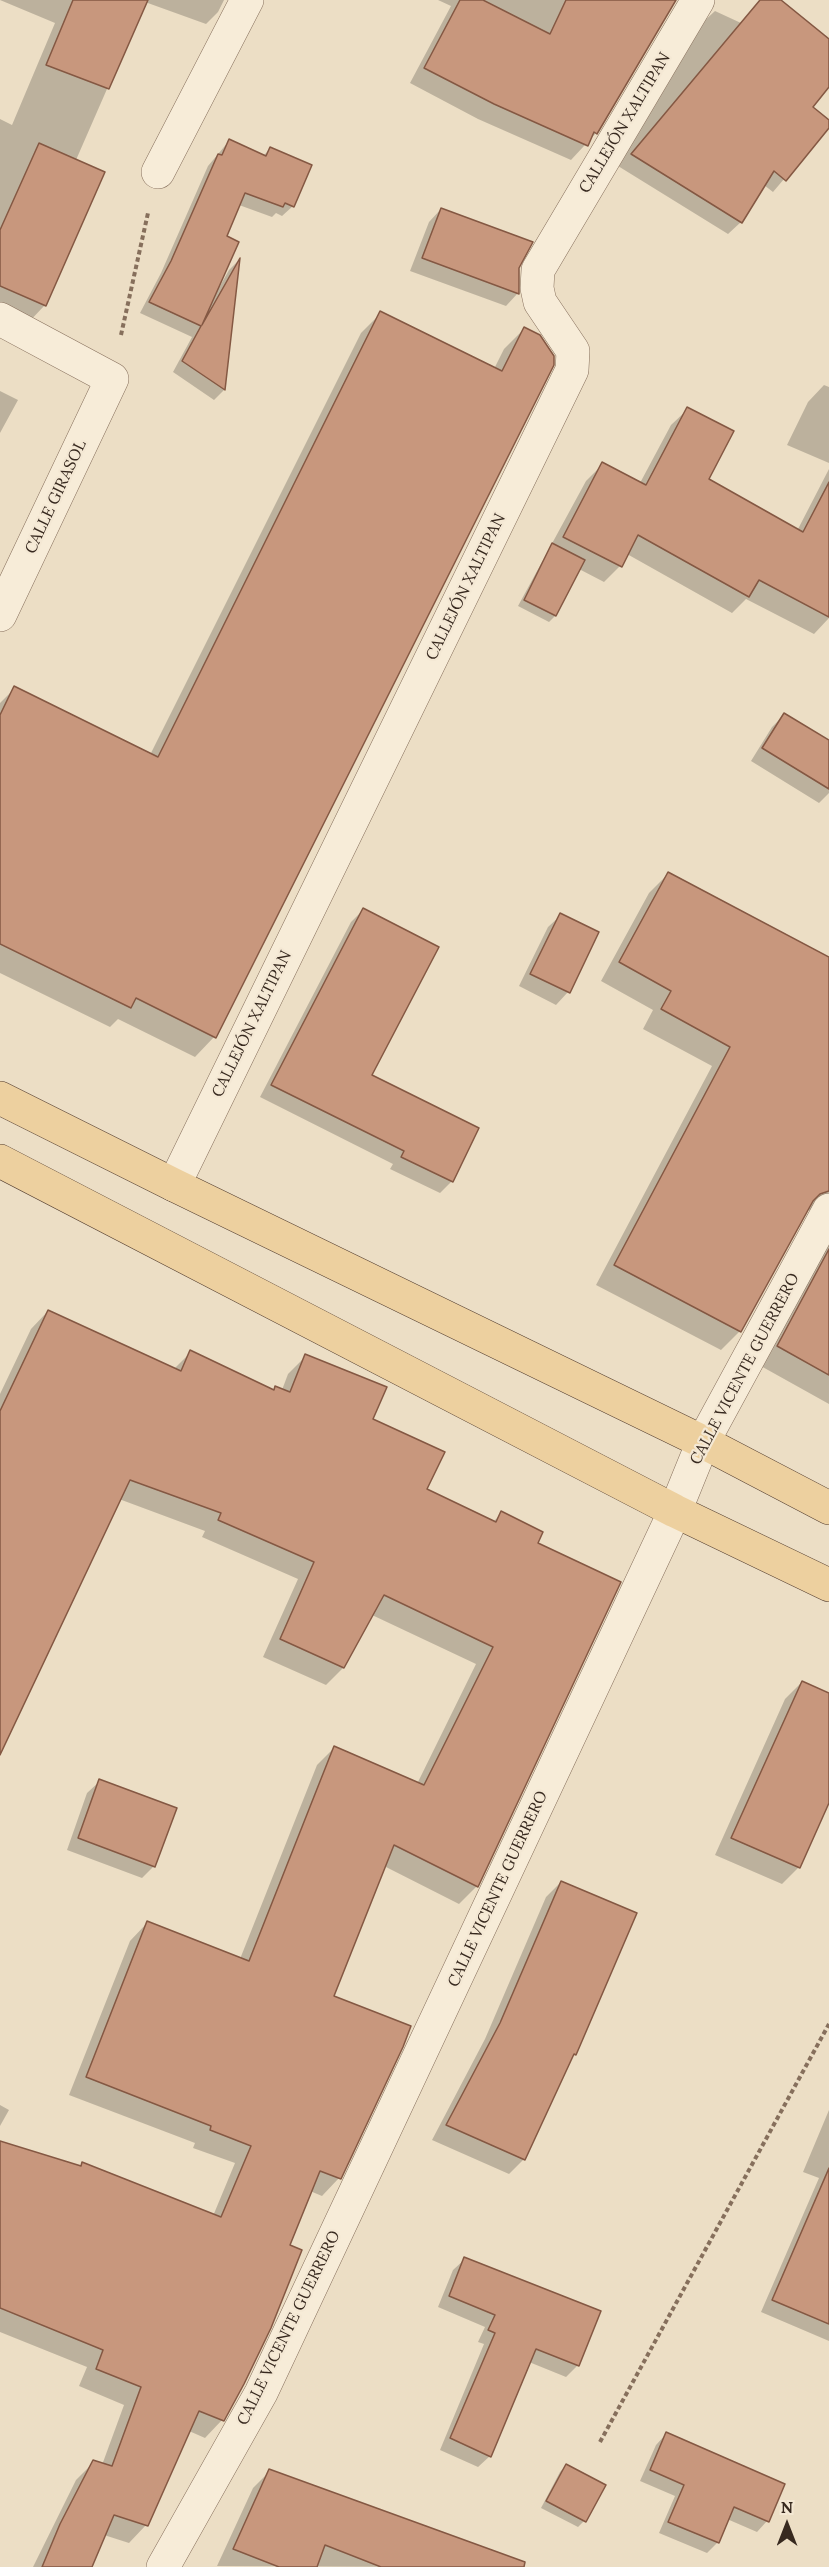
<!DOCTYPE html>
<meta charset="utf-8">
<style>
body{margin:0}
#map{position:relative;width:829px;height:2567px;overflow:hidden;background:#ecdec5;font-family:Lora,serif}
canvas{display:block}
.north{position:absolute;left:757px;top:2495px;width:60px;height:60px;-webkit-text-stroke:4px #f4e8d4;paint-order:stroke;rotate:0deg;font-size:16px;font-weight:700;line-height:24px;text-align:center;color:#37291f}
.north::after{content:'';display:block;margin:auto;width:21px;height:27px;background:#37291f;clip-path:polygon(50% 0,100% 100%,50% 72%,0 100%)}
</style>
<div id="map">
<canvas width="829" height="2567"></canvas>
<div class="north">N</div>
</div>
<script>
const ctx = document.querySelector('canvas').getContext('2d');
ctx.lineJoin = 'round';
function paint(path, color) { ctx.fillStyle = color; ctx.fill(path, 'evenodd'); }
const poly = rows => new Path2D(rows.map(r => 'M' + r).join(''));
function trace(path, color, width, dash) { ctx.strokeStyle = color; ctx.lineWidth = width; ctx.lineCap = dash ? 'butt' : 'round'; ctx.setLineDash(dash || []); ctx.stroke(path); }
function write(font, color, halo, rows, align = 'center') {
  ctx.font = font + ' Lora,serif'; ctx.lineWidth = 4.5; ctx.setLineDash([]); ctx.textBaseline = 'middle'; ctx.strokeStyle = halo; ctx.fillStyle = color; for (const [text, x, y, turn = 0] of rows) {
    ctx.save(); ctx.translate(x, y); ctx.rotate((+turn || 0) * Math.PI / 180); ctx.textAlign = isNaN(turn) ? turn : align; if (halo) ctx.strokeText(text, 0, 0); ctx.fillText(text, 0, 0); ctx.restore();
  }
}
paint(poly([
 [0,0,224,0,218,12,206,24,145,2,76,160,103,172,44,306,28,323,0,310,0,119,12,125,55,23],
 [438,0,674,0,596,133,571,160,478,119,410,83,451,6],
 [761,0,779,0,829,41,829,85,811,108,829,122,829,126,773,192,764,185,741,222,728,234,618,166,702,23,715,11,741,23],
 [229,141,263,156,270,149,293,206,282,216,276,213,272,217,239,205,225,237,218,285,220,286,229,270,237,262,224,390,214,400,173,372,192,337,140,313,161,273,208,166],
 [441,209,518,293,506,306,410,271,429,222],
 [381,313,494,369,504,349,524,329,214,1037,195,1057,118,1019,110,1027,0,973,0,703,15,688,150,755,361,333],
 [824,385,829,387,829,463,787,445,808,402],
 [0,391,18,400,0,433],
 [688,409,707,480,797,531,829,469,829,618,814,634,746,599,732,613,627,554,620,566,604,582,579,569,555,616,549,622,518,606,586,481,603,464,640,483,671,425],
 [784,715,829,742,829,793,819,803,751,761,772,727],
 [668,874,829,960,829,1229,818,1212,808,1210,740,1331,721,1350,596,1285,712,1066,643,1029,653,1010,601,981,649,893],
 [363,910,370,1076,452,1181,440,1193,390,1169,393,1164,260,1097,351,922],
 [561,915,597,933,568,992,556,1005,519,986,548,927],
 [829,1231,829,1404,759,1365],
 [48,1311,173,1370,191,1352,272,1391,276,1388,282,1390,288,1374,306,1356,371,1420,425,1489,493,1522,502,1513,536,1544,477,1886,459,1904,384,1866,332,1997,339,2178,322,2196,310,2191,288,2246,243,2384,222,2420,205,2438,189,2431,146,2525,129,2543,104,2535,91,2567,33,2567,76,2480,94,2462,102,2465,124,2405,79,2386,87,2367,0,2332,0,2142,79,2167,83,2163,213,2216,235,2163,193,2148,195,2143,69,2095,130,1941,147,1923,240,1959,317,1765,334,1748,417,1784,476,1664,372,1615,343,1668,326,1685,263,1657,298,1579,202,1537,205,1531,119,1499,0,1751,0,1394,31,1329],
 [802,1682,829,1694,829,1800,799,1867,782,1884,715,1855,785,1699],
 [100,1781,154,1866,142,1878,67,1850,87,1793],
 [561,1882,574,2054,524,2159,509,2174,432,2140,485,2039,546,1897],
 [0,2105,9,2110,0,2126],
 [829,2110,829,2341,761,2312,819,2178,803,2172],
 [465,2259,599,2312,577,2366,566,2377,529,2362,490,2456,478,2467,440,2450,484,2344,478,2342,485,2327,438,2307,453,2270],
 [666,2434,767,2521,757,2532,727,2519,718,2542,707,2553,659,2533,675,2496,640,2481,656,2445],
 [566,2465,603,2486,584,2521,578,2527,541,2508,560,2472],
 [270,2471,453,2567,217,2566,253,2488]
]), '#0003');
const building = poly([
 [73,0,148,0,109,89,46,65,73,0],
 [460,0,483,0,550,34,566,0,676,0,597,134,594,132,588,146,494,104,424,68,460,0],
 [760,0,781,0,829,39,829,87,813,107,829,120,829,128,786,181,774,171,742,223,631,154,760,0],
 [229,139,266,156,270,147,312,165,294,207,285,203,283,207,245,193,227,236,239,242,202,325,240,258,225,390,182,361,201,326,149,302,171,261,218,154,222,155,229,139],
 [39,143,105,172,46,306,0,286,0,230,39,143],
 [441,208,533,242,519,268,519,294,422,258,441,208],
 [380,311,502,371,524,327,540,335,554,356,554,365,216,1038,136,998,131,1008,0,944,0,715,14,686,158,757,380,311],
 [687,407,734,431,709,479,803,532,829,482,829,617,759,580,749,597,638,535,622,567,563,537,602,462,646,485,687,407],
 [552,543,585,560,556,616,524,600,552,543],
 [784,713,829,740,829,789,762,748,784,713],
 [668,872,829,957,829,1191,820,1194,813,1201,741,1332,614,1265,730,1047,661,1009,671,991,619,962,668,872],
 [363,908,439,947,372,1075,479,1128,453,1182,401,1157,404,1151,271,1085,363,908],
 [560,913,599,932,570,993,530,974,560,913],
 [829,1249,829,1375,777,1346,829,1249],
 [48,1310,181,1371,190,1350,274,1390,275,1386,290,1392,305,1354,387,1387,373,1419,445,1452,427,1489,496,1522,501,1511,543,1532,538,1543,621,1582,478,1887,394,1845,334,1996,411,2026,403,2047,341,2179,320,2171,290,2245,302,2250,271,2328,244,2384,224,2421,199,2411,148,2526,114,2515,92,2567,42,2567,60,2524,93,2460,112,2466,141,2387,96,2369,103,2350,0,2308,0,2141,81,2166,82,2162,221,2217,251,2146,210,2130,211,2126,86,2077,147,1921,249,1961,334,1746,424,1785,493,1647,384,1595,344,1668,280,1639,314,1562,218,1520,221,1513,130,1480,0,1755,0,1411,48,1310],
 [802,1681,829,1693,829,1803,800,1868,731,1838,802,1681],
 [99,1779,177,1808,155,1867,78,1838,99,1779],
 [561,1881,637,1913,576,2055,574,2054,525,2160,446,2125,500,2023,561,1881],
 [829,2168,829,2324,772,2300,829,2168],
 [464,2257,601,2311,579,2366,536,2349,491,2457,450,2438,495,2333,488,2330,495,2315,449,2296,464,2257],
 [666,2432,785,2484,769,2522,734,2507,719,2543,668,2522,684,2485,650,2470,666,2432],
 [566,2464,606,2485,586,2522,546,2501,566,2464],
 [269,2469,525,2562,524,2567,381,2567,325,2545,317,2567,279,2567,233,2549,269,2469]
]);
paint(building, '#c8977d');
trace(building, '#845843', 1.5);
const minor = poly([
 [158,172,247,0],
 [0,319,112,379,0,615],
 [174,1185,572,370,573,351,540,302,537,288,538,270,698,0],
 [163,2567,261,2393,675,1511,703,1442,829,1210]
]);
const primary = poly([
 [0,1098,174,1185,703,1442,829,1508],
 [0,1161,675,1511,829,1585]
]);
trace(minor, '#866f5c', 34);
trace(primary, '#543e30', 34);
trace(poly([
 [121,335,148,213],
 [600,2442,829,2024]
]), '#866f5c', 4, [4.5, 3]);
trace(minor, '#f7ecd8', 33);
trace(primary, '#edd09f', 33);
write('16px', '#37291f', '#f4e8d4', [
 ["CALLEJÓN XALTIPAN",625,123,-59],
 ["CALLE GIRASOL",56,497,-65],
 ["CALLEJÓN XALTIPAN",466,587,-64],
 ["CALLEJÓN XALTIPAN",252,1024,-64],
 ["CALLE VICENTE GUERRERO",745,1369,-62],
 ["CALLE VICENTE GUERRERO",498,1889,-65],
 ["CALLE VICENTE GUERRERO",289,2328,-64]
]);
</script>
